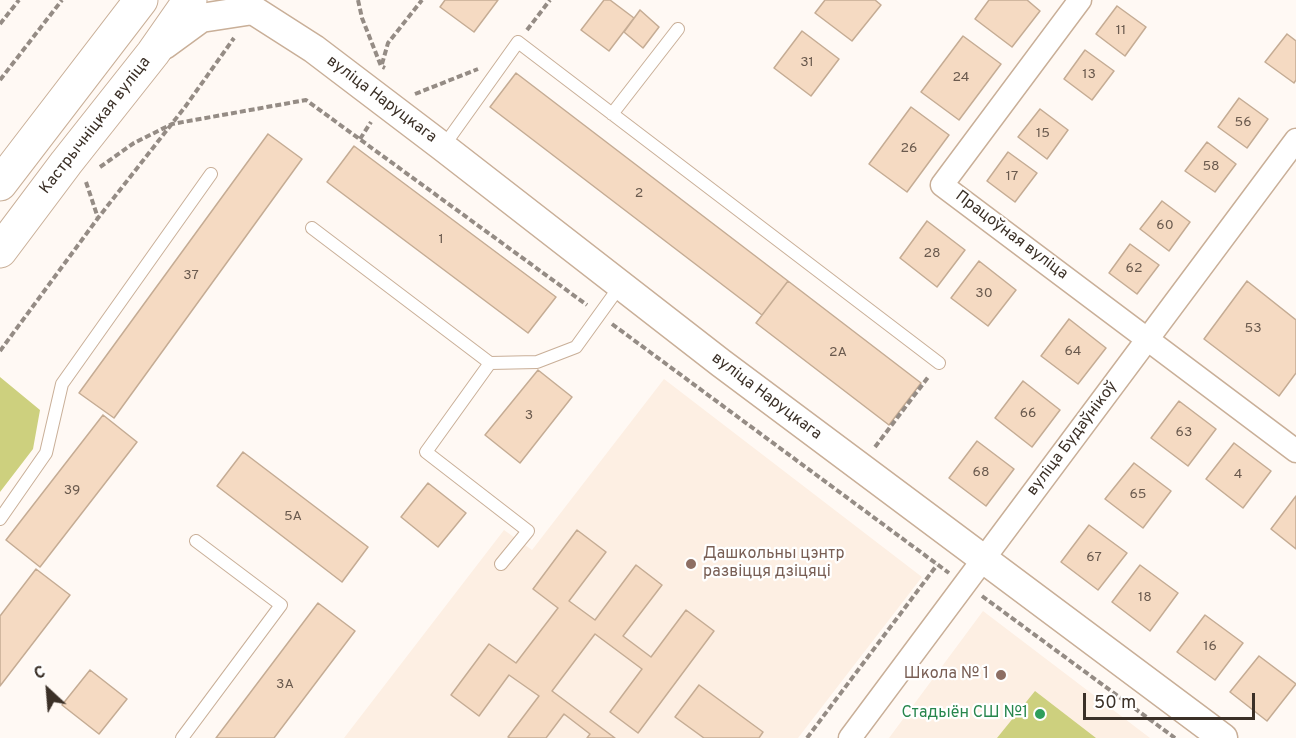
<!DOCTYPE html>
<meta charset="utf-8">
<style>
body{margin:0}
#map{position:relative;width:1296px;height:738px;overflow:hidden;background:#fff9f4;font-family:Overpass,sans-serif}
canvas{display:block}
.north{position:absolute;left:18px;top:660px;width:60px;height:60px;-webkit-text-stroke:4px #fff;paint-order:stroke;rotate:334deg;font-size:16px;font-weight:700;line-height:24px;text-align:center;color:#3b3027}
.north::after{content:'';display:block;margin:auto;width:21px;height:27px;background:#3b3027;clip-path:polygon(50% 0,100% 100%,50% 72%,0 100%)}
.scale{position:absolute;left:1083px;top:693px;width:172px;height:27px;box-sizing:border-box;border:3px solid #3b3027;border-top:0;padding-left:8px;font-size:18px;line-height:21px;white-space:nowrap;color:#3b3027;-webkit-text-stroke:4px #fff;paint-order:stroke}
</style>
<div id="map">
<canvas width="1296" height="738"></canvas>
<div class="north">С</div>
<div class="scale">50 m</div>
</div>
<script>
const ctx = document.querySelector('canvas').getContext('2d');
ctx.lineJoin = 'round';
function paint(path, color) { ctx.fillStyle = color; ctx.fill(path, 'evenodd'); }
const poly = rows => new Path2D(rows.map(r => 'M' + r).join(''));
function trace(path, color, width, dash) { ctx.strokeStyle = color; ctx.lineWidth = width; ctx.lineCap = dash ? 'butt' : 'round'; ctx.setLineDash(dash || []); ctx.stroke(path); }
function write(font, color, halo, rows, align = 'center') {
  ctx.font = font + ' Overpass,sans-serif'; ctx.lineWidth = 4.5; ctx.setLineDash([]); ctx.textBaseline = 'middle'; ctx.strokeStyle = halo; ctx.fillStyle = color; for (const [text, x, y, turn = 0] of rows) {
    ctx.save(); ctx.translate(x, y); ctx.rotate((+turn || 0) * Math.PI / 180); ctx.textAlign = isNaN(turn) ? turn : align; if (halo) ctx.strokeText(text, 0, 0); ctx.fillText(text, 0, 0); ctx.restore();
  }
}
paint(poly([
 [664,379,922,577,798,738,344,738,504,530,532,550],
 [983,611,1150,738,889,738]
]), '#fdefe3');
paint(poly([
 [0,377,40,410,33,449,0,492],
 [1035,691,1096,738,997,738]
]), '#cdd07e');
const building = poly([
 [445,0,498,0,474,32,440,7,445,0],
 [604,0,610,0,634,18,609,51,581,30,604,0],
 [825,0,875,0,881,5,852,41,815,13,825,0],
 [989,0,1027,0,1040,11,1012,47,975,19,989,0],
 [1117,6,1146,27,1125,56,1096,34,1117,6],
 [640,10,659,27,643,48,624,32,640,10],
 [802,31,839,59,811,96,774,68,802,31],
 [1287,34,1296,41,1296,80,1294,83,1265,62,1287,34],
 [963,36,1001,64,959,120,921,92,963,36],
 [1085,50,1114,71,1092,100,1064,79,1085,50],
 [516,73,788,281,762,315,490,107,516,73],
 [1239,98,1268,119,1247,148,1218,127,1239,98],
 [911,107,949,135,907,192,869,164,911,107],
 [1040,109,1068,130,1047,159,1018,137,1040,109],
 [268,134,302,159,114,418,79,393,268,134],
 [1207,142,1236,164,1215,192,1185,171,1207,142],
 [354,146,556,297,528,333,327,182,354,146],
 [1008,152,1037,173,1015,202,987,181,1008,152],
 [1162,201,1190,222,1169,251,1140,229,1162,201],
 [927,221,965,250,937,287,900,258,927,221],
 [1130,244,1159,265,1137,294,1109,273,1130,244],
 [979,261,1016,290,988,326,951,298,979,261],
 [788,281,921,383,889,425,756,323,788,281],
 [1247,281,1296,320,1296,373,1279,396,1204,339,1247,281],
 [1069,319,1106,348,1078,384,1041,356,1069,319],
 [538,370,572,397,520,463,485,435,538,370],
 [1023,381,1060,410,1032,447,995,418,1023,381],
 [1179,401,1216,429,1188,466,1151,438,1179,401],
 [103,415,137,442,40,567,6,540,103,415],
 [977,441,1014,469,986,506,949,478,977,441],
 [1234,443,1271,471,1243,508,1206,479,1234,443],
 [243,452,368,547,342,582,217,486,243,452],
 [1134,463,1171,491,1143,528,1105,499,1134,463],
 [428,483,466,513,438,547,401,517,428,483],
 [1296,496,1296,549,1271,529,1296,496],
 [1089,525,1127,553,1098,590,1061,562,1089,525],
 [577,530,606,552,569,601,595,620,636,565,662,585,623,636,651,657,686,610,714,631,638,733,610,712,642,669,595,634,552,691,615,738,587,738,590,734,564,714,546,738,510,738,508,737,539,696,509,675,479,716,451,695,489,644,516,663,558,608,533,589,577,530],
 [1140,565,1178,593,1150,631,1112,602,1140,565],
 [36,569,70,595,0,686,0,616,36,569],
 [318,603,355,631,274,738,216,738,318,603],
 [1205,615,1243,643,1215,680,1177,652,1205,615],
 [1259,656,1296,684,1267,721,1230,692,1259,656],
 [90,670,127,699,99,734,62,705,90,670],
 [699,685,763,732,759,738,704,738,675,717,699,685]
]);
paint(building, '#f5dac2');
trace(building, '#c5ac94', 1.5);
const service = poly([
 [612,114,678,29],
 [443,147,518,42,939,363],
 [312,228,490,363],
 [0,519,46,453,62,384,211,174],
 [501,564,528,531,426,452,490,363,537,362,576,347,620,286],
 [182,738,281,605,196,541]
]);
const minor = poly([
 [1080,0,942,185,1296,451],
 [850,738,1296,140]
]);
const tertiary = poly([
 [164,45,201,18,253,10,314,49,443,147,721,363,1223,738]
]);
const secondary = poly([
 [0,184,141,0],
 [0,251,66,163,153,53,190,0]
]);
trace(service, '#c9af98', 14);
trace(minor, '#c9af98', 25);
trace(tertiary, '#c9af98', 31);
trace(secondary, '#c9af98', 35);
trace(poly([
 [358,0,362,18,381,66,385,68],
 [0,24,19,0],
 [527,30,550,0],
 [382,64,388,43,422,0],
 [0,80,62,0],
 [415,94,478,69],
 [360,139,371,122],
 [100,167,134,143,172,124,306,100,587,305],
 [86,182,98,218],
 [612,324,949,573],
 [0,351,98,218,185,107,234,38],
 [875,447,929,376],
 [982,596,1175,738],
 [807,738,937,565]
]), '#958c85', 4, [6, 3]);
trace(service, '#fff', 12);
trace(minor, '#fff', 22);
trace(tertiary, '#fff', 28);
trace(secondary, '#fff', 33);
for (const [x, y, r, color] of [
 [691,564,6,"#8d6e63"],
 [1001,675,6,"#8d6e63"],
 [1040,714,6,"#2e9e5b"]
]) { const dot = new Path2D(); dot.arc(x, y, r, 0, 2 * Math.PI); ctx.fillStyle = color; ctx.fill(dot); trace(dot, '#fff', 2); }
write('14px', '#6a5a4e', null, [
 ["11",1121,31],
 ["31",807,63],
 ["13",1089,75],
 ["24",961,78],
 ["56",1243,123],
 ["15",1043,134],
 ["26",909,149],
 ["58",1211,167],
 ["17",1012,177],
 ["2",639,194],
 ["60",1165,226],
 ["1",441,240],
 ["28",932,254],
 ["62",1134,269],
 ["37",191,276],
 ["30",984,294],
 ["53",1253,329],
 ["64",1073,352],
 ["2А",838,353],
 ["66",1028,414],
 ["3",529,416],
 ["63",1184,433],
 ["68",981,473],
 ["4",1238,475],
 ["39",72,491],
 ["65",1138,495],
 ["5А",293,517],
 ["67",1094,558],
 ["18",1145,598],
 ["16",1210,647],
 ["3А",285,685]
]);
write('16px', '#3b3027', '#fff', [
 ["вуліца Наруцкага",381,100,37],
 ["Кастрычніцкая вуліца",96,126,-52],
 ["Працоўная вуліца",1011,236,37],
 ["вуліца Наруцкага",766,397,37],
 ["вуліца Будаўнікоў",1073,439,-53]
]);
write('16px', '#785e54', '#fff', [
 ["Дашкольны цэнтр",703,555],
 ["развіцця дзіцяці",703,573],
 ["Школа № 1",989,675,"right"]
], 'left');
write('16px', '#27864d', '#fff', [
 ["Стадыён СШ №1",1028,714]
], 'right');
</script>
